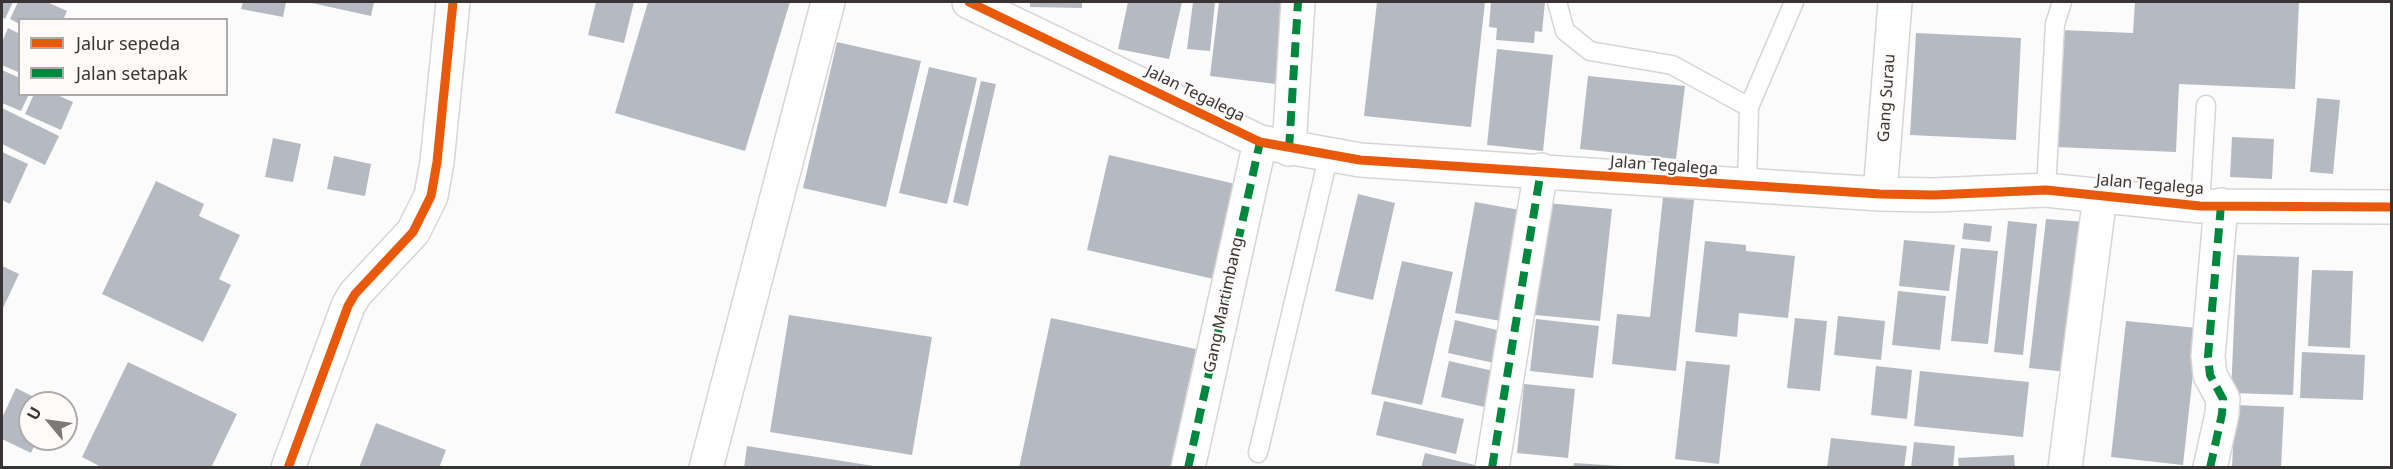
<!DOCTYPE html>
<style>
body{margin:0}
#map{position:relative;width:2393px;height:469px;overflow:hidden;background:#fcfbfb;font-family:"Noto Sans",sans-serif}
canvas{display:block}
.frame{position:absolute;inset:0;border:3px solid #393333;pointer-events:none}
.legend{position:absolute;left:18px;top:18px;width:210px;height:78px;box-sizing:border-box;background:#fdfafa;border:2px solid #afaaaa;margin:0;padding:8px 10px;list-style:none;font-size:18px;color:#393333}
.legend li{display:flex;align-items:center;gap:12px;height:30px}
.legend b{width:30px;border:2px solid #afaaaa}
.north{position:absolute;left:18px;top:391px;width:60px;height:60px;box-sizing:border-box;background:#fdfafa;border:2px solid #afaaaa;border-radius:50%;rotate:299deg;font-size:16px;font-weight:700;line-height:24px;text-align:center;color:#393333}
.north::after{content:'';display:block;margin:auto;width:21px;height:27px;background:#7d7979;clip-path:polygon(50% 0,100% 100%,50% 72%,0 100%)}
</style>
<div id="map">
<canvas width="2393" height="469"></canvas>
<div class="frame"></div>
<ul class="legend">
<li><b style="height:8px;background:#e8590c"></b>Jalur sepeda</li>
<li><b style="height:8px;background:#00873e"></b>Jalan setapak</li>
</ul>
<div class="north">U</div>
</div>
<script>
const ctx = document.querySelector('canvas').getContext('2d');
ctx.lineJoin = 'round';
function paint(path, color) { ctx.fillStyle = color; ctx.fill(path, 'evenodd'); }
const poly = rows => new Path2D(rows.map(r => 'M' + r).join(''));
function trace(path, color, width, dash) { ctx.strokeStyle = color; ctx.lineWidth = width; ctx.lineCap = dash ? 'butt' : 'round'; ctx.setLineDash(dash || []); ctx.stroke(path); }
function write(font, color, halo, rows, align = 'center') {
  ctx.font = font + ' "Noto Sans",sans-serif'; ctx.lineWidth = 4.5; ctx.setLineDash([]); ctx.textBaseline = 'middle'; ctx.strokeStyle = halo; ctx.fillStyle = color; for (const [text, x, y, turn = 0] of rows) {
    ctx.save(); ctx.translate(x, y); ctx.rotate((+turn || 0) * Math.PI / 180); ctx.textAlign = isNaN(turn) ? turn : align; if (halo) ctx.strokeText(text, 0, 0); ctx.fillText(text, 0, 0); ctx.restore();
  }
}
paint(poly([
 [2,2,13,2,5,19,2,17],
 [18,2,47,2,67,11,63,20,20,20,20,24,10,19],
 [243,2,286,2,283,17,241,9],
 [307,2,374,2,371,16],
 [596,2,634,2,624,43,588,35],
 [648,2,790,2,745,151,615,113],
 [1030,2,1082,2,1082,8,1030,7],
 [1128,2,1182,2,1169,59,1118,49],
 [1193,2,1215,2,1210,51,1187,49],
 [1219,2,1293,2,1284,85,1210,76],
 [1377,2,1485,2,1471,127,1364,116],
 [1491,2,1545,2,1542,32,1535,31,1534,43,1496,40,1497,28,1489,27],
 [2135,2,2299,2,2295,89,2179,84,2176,152,2055,147,2061,30,2133,33],
 [8,28,20,34,20,73,2,65,2,42],
 [1916,33,2021,38,2016,140,1910,135],
 [837,42,921,61,886,207,803,188],
 [1497,49,1553,55,1543,151,1487,145],
 [929,67,977,78,947,204,899,193],
 [2,70,20,78,20,94,29,94,21,111,2,103],
 [1588,76,1685,86,1676,159,1580,149],
 [981,81,996,84,968,206,953,202],
 [34,94,55,94,73,102,61,130,25,114],
 [2317,98,2340,100,2333,174,2310,172],
 [2,108,59,136,45,165,2,144],
 [2232,137,2274,139,2272,179,2230,177],
 [273,138,301,144,293,182,265,177],
 [2,152,28,164,10,204,2,200],
 [1109,155,1240,185,1218,280,1087,250],
 [334,156,371,164,365,196,327,189],
 [156,181,204,204,199,216,240,235,219,279,231,285,203,342,102,294],
 [1358,194,1395,203,1373,300,1335,291],
 [1663,197,1694,200,1676,371,1612,364,1617,314,1650,317],
 [1475,202,1520,210,1501,321,1455,313],
 [1547,203,1612,209,1600,321,1535,315],
 [2046,219,2085,222,2068,372,2029,368],
 [2008,221,2037,224,2023,355,1994,352],
 [1964,223,1992,226,1990,242,1962,239],
 [1904,240,1955,245,1949,291,1899,286],
 [1705,241,1746,245,1746,251,1795,256,1788,318,1739,313,1737,337,1695,332],
 [1961,248,1998,251,1988,344,1951,341],
 [2237,255,2299,257,2293,395,2231,393],
 [1402,261,1453,272,1422,405,1371,394],
 [2,266,19,274,2,310],
 [2312,270,2353,271,2350,348,2308,346],
 [1898,291,1946,296,1940,350,1892,345],
 [789,315,932,337,912,455,770,432],
 [1838,316,1885,321,1881,360,1834,355],
 [1051,318,1196,349,1170,468,1019,468],
 [1795,318,1827,321,1820,391,1787,388],
 [1536,319,1599,326,1593,378,1530,371],
 [1455,320,1501,331,1494,363,1448,353],
 [2126,321,2198,328,2183,465,2111,457],
 [2302,352,2365,355,2363,400,2300,398],
 [1449,361,1498,372,1489,408,1441,397],
 [1686,361,1730,365,1719,464,1675,459],
 [128,362,237,414,211,468,103,468,82,457],
 [1876,366,1912,370,1907,419,1871,415],
 [1920,371,2029,382,2023,437,1914,426],
 [1524,384,1575,389,1568,458,1517,453],
 [16,388,46,403,30,403,30,439,37,439,31,453,2,439,2,418],
 [1384,401,1464,419,1456,454,1376,435],
 [2235,405,2284,407,2281,468,2232,468],
 [376,423,446,450,439,468,359,468],
 [1831,438,1907,446,1904,468,1827,468],
 [1914,442,1955,446,1953,468,1911,468],
 [747,446,874,466,873,468,744,468],
 [1425,453,1483,467,1483,468,1421,468],
 [2014,455,2015,468,1959,468,1958,458],
 [1574,463,1620,466,1620,468,1573,468]
]), '#b5bac2');
const lane = poly([
 [1557,2,1565,31,1590,51,1672,65,1749,107,1747,187],
 [1749,107,1794,2],
 [2046,190,2055,24,2062,2],
 [2200,206,2206,105],
 [1258,453,1329,154]
]);
const street = poly([
 [969,2,1260,142,1360,160,1880,194,1934,195,2046,190,2200,206,2392,207],
 [1289,149,1298,2],
 [1880,194,1895,2],
 [288,468,348,306,355,294,413,232,431,196,437,162,453,2],
 [706,468,828,2],
 [1188,468,1260,142],
 [1492,468,1541,170],
 [2065,468,2100,196],
 [2210,468,2222,414,2223,399,2210,375,2208,356,2221,205]
]);
trace(lane, '#d8d4d4', 21);
trace(street, '#d8d4d4', 36);
trace(lane, '#fffefe', 18);
trace(street, '#fffefe', 33);
trace(poly([
 [1289,149,1298,2],
 [1188,468,1260,142],
 [1492,468,1541,170],
 [2210,468,2222,414,2223,399,2210,375,2208,356,2221,205]
]), '#00873e', 8, [15, 8]);
trace(poly([
 [969,2,1260,142,1360,160,1880,194,1934,195,2046,190,2200,206,2392,207],
 [288,468,348,306,355,294,413,232,431,196,437,162,453,2]
]), '#e8590c', 9);
write('16px', '#393333', '#fdfafa', [
 ["Jalan Tegalega",1195,94,26],
 ["Gang Surau",1887,98,-86],
 ["Jalan Tegalega",1664,166,4],
 ["Jalan Tegalega",2150,185,5],
 ["Gang Martimbang",1224,305,-78]
]);
</script>
